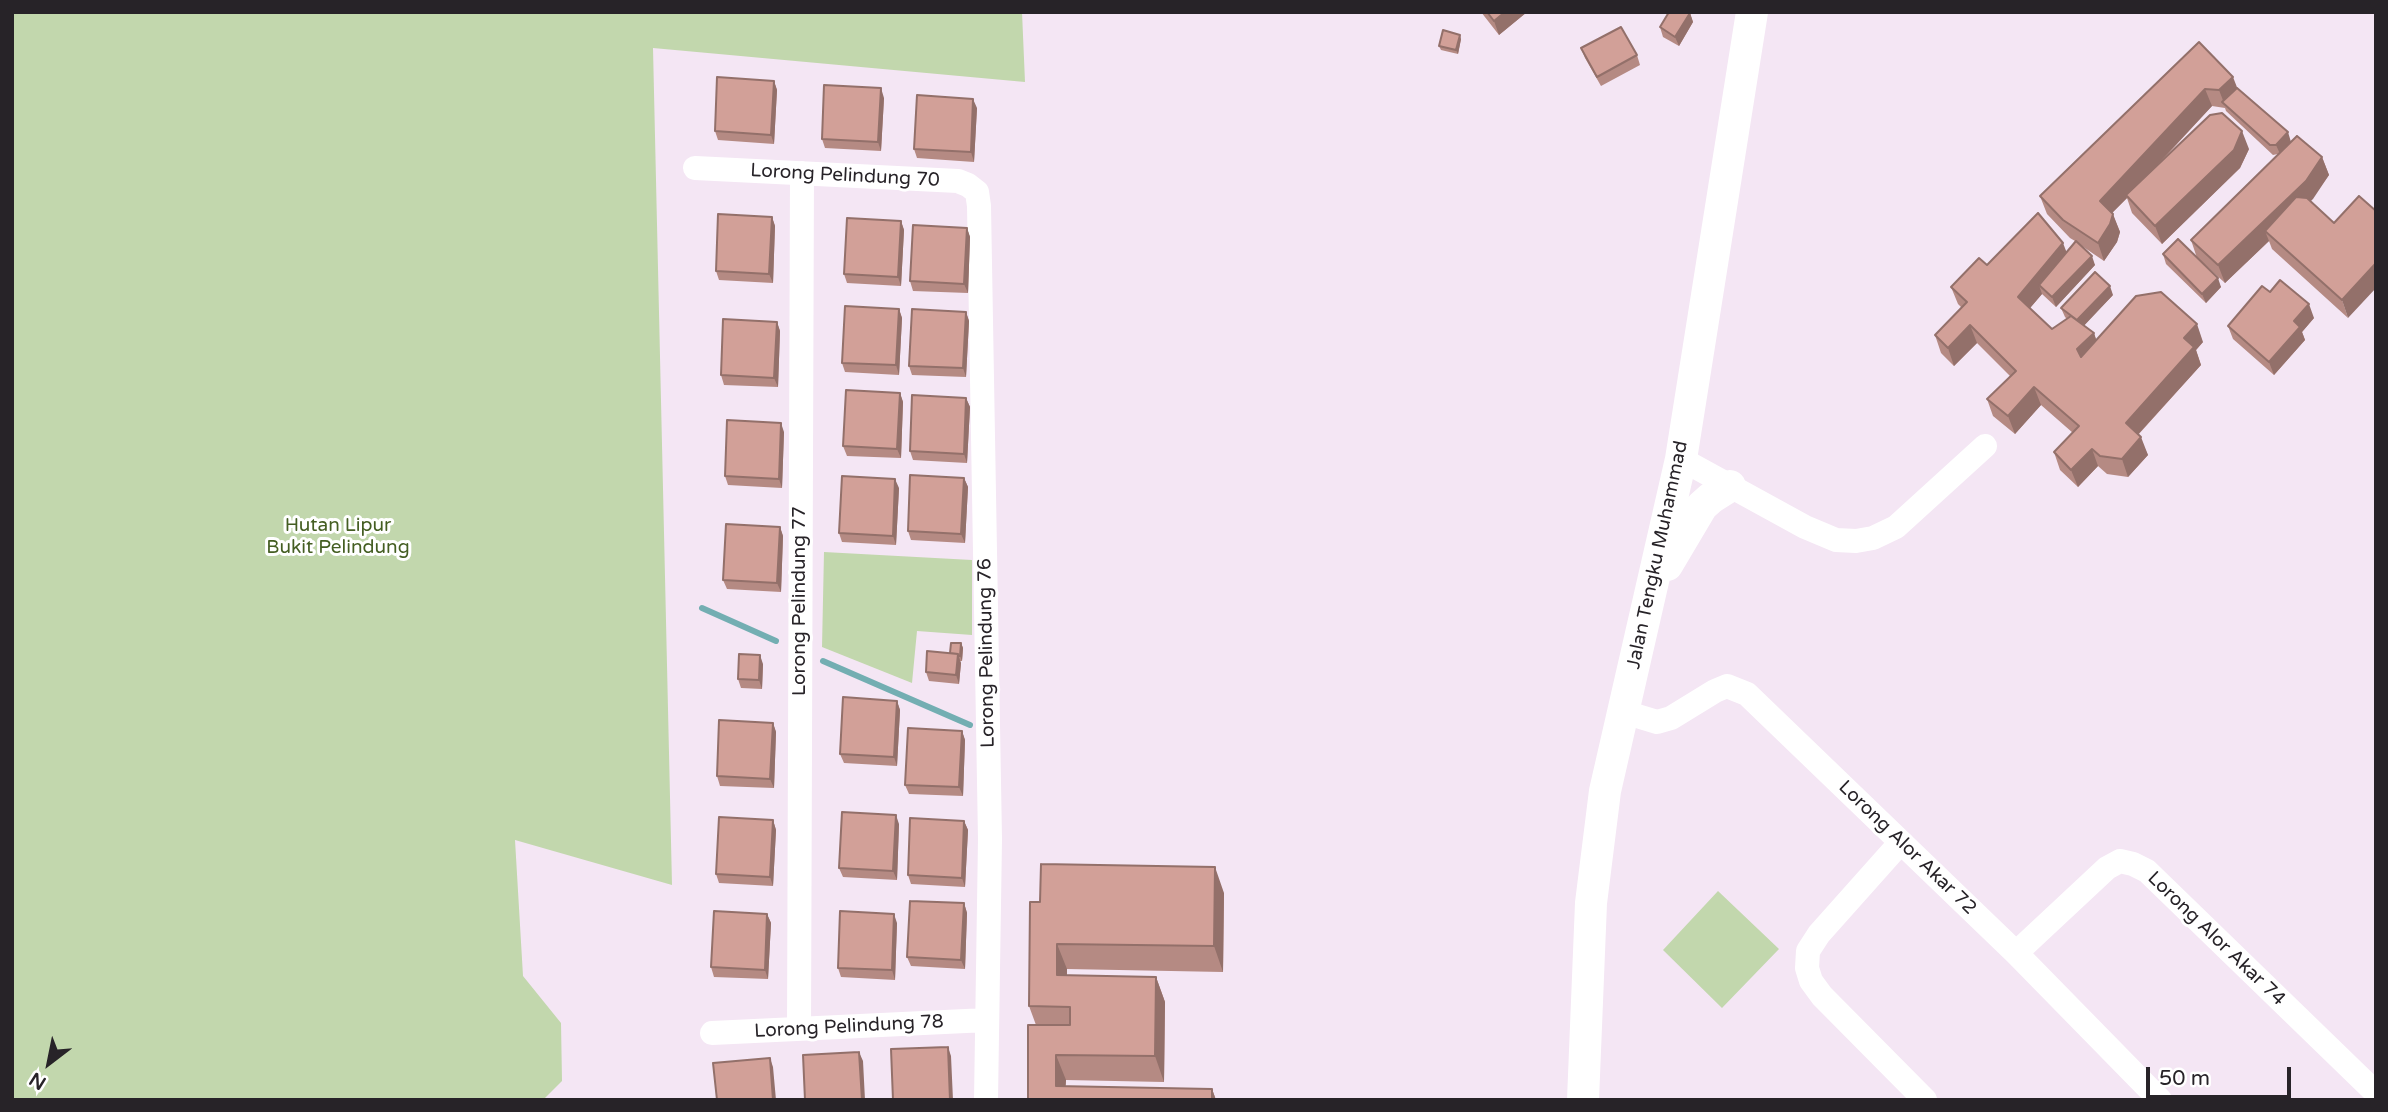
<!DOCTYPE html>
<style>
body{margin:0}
#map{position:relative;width:2388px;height:1112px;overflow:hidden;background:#f4e6f4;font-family:"Varela Round",sans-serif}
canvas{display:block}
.frame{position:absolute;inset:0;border:14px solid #272328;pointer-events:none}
.north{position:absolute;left:14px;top:1028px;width:70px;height:70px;-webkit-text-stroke:5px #fff;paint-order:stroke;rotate:212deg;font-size:19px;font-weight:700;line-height:28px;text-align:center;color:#272328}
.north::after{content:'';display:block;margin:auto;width:24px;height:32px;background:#272328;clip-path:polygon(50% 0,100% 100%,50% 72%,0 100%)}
.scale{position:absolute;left:2146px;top:1067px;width:145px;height:32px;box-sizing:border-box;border:4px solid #272328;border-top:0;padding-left:9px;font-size:21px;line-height:24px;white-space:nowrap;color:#272328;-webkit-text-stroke:5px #fff;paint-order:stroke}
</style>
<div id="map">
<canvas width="2388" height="1112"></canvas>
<div class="frame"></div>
<div class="north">N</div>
<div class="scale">50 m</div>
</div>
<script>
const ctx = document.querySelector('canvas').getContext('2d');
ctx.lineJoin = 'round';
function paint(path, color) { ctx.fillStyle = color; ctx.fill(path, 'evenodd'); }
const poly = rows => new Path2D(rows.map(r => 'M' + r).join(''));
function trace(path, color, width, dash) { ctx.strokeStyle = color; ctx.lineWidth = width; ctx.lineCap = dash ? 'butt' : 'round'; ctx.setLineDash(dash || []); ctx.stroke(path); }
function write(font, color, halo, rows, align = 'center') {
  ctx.font = font + ' "Varela Round",sans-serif'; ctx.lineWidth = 6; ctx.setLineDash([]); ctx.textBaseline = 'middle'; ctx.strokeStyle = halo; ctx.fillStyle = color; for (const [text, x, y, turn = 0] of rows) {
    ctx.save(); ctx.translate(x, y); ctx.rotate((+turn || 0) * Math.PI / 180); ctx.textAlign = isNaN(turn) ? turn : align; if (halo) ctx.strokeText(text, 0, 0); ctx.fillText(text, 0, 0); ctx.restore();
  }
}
paint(poly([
 [12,12,1022,12,1025,82,653,48,672,885,515,840,523,976,561,1023,562,1081,543,1100,12,1100],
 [824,552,972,560,972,635,917,631,912,683,822,647],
 [1718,891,1779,949,1722,1008,1663,950]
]), '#c2d7ad');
trace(poly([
 [702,608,776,641],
 [823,661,970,725]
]), '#73aeb2', 6);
trace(poly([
 [695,168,958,181,968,185,977,192,979,206,990,839,986,1100],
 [1681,459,1805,527,1836,540,1856,541,1873,538,1896,527,1985,446],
 [1624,712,1657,722,1671,718,1715,691,1727,686,1747,694,2016,953,2160,1100],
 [1901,842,1819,934,1808,951,1807,968,1811,981,1822,996,1925,1100],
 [2016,953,2107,868,2120,861,2133,864,2147,871,2376,1093],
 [799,1029,802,173],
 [712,1033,987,1020]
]), '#fff', 24);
trace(poly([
 [1667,565,1702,506,1711,498,1730,486],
 [1583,1100,1591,903,1605,791,1681,459,1752,12]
]), '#fff', 32);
paint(poly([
 [1481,12,1527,12,1499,35],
 [1690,13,1693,22,1679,46,1663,37,1660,27],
 [1461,39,1458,54,1441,50,1439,46],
 [2199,42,2237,88,2291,142,2322,157,2329,175,2310,201,2348,318,2272,249,2269,241,2225,283,2201,261,2221,287,2206,303,2166,264,2163,254,2197,258,2191,240,2278,154,2273,155,2226,111,2225,108,2212,106,2154,169,2249,149,2240,168,2162,244,2132,213,2127,198,2112,213,2120,232,2117,242,2104,261,2079,244,2095,265,2056,307,2042,294,2030,308,2052,329,2067,319,2065,317,2061,308,2113,295,2084,325,2094,333,2096,340,2203,342,2196,350,2201,365,2138,435,2148,455,2128,477,2107,474,2098,466,2078,487,2060,470,2054,452,2073,433,2041,405,2015,434,1993,416,1987,399,2010,376,1977,343,1954,366,1941,353,1935,335,1962,308,1958,304,1951,287,1987,265,2067,252,2075,241,2070,238,2047,214,2040,196],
 [1581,48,1637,55,1640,65,1601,86,1585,58],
 [774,81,777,90,774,144,718,140,715,131],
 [884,98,881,151,825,148,822,139],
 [977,108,974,162,917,158,914,149],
 [772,217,775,226,773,283,719,280,716,271],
 [901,221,904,230,901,286,847,283,844,274],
 [967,228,970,237,968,293,913,291,910,281],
 [2270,292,2314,318,2302,332,2305,340,2274,375,2233,339,2228,326],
 [899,309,902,318,899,375,845,372,842,363],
 [966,312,969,321,966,377,912,375,909,366],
 [777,322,780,331,778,387,724,385,721,375],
 [900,393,903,402,901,458,847,456,843,446],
 [966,398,970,407,967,463,913,460,910,451],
 [784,432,782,488,728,485,725,476],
 [964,478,968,487,965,543,911,540,908,531],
 [899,488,896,545,842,542,839,533],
 [780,527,783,536,781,592,727,589,723,580],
 [961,643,963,648,962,661,960,661,961,663,959,684,929,681,926,672],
 [763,664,762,689,741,688,738,679],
 [897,701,900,710,897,766,844,763,840,754],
 [773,723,776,732,774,788,720,786,717,776],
 [962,731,965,740,963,796,909,794,905,785],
 [773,820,776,830,773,886,719,883,716,874],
 [964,821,968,830,965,887,911,884,908,875],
 [899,824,897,880,843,877,839,868],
 [1224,893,1223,972,1067,969,1067,975,1156,977,1165,1002,1164,1082,1066,1080,1065,1087,1212,1089,1216,1100,1028,1100,1036,1025,1029,1006,1030,902],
 [964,903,967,913,965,969,911,966,907,957],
 [767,914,771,923,768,979,714,977,711,967],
 [897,923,895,980,841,977,838,968]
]), '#b58a83');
paint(poly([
 [1505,12,1527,12,1499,35,1494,21],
 [1690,13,1693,22,1679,46,1675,37],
 [1460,35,1461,39,1458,54,1456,50],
 [2233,77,2240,95,2224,103,2219,90],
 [774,81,777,90,774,144,771,135],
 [881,88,884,98,881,151,878,142],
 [2205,89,2212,106,2127,197,2126,195,2127,198,2106,219,2100,201],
 [973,99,977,108,974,162,971,152],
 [2242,131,2249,149,2240,168,2162,244,2155,226],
 [2288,132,2291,142,2280,154,2276,145],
 [2322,157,2329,175,2313,199,2272,238,2265,231,2269,241,2225,283,2218,265],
 [2113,214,2120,232,2117,242,2104,261,2098,243],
 [772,217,775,226,773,283,769,274],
 [901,221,904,230,901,286,898,277],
 [967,228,970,237,968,293,964,284],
 [2063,243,2070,261,2039,285,2042,294,2025,314,2018,297],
 [2092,256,2095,265,2056,307,2052,297],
 [2376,263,2376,288,2348,318,2342,300],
 [2218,278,2221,287,2206,303,2202,294],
 [2110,286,2113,295,2080,330,2077,321],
 [2309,304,2314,318,2302,332,2305,340,2274,375,2269,362,2294,321],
 [899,309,902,318,899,375,896,365],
 [966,312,969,321,966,377,963,368],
 [777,322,780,331,778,387,774,378],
 [2197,324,2203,342,2196,350,2201,365,2132,441,2126,423,2184,338],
 [1970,325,1977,343,1954,366,1948,348],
 [2094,333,2100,351,2084,367,2077,349],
 [2034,387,2041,405,2015,434,2008,416],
 [900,393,903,402,901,458,897,449],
 [966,398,970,407,967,463,964,454],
 [781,423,784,432,782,488,779,479],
 [2141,437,2148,455,2128,477,2122,459],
 [2092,449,2098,466,2078,487,2071,470],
 [964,478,968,487,965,543,961,534],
 [895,479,899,488,896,545,893,536],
 [780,527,783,536,781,592,777,583],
 [961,643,963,648,962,661,960,656],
 [958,654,961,663,959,684,956,675],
 [760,655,763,664,762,689,759,680],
 [897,701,900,710,897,766,894,757],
 [773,723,776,732,774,788,770,779],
 [962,731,965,740,963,796,959,787],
 [896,815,899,824,897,880,893,871],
 [773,820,776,830,773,886,770,877],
 [964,821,968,830,965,887,962,878],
 [1215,867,1224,893,1223,972,1214,946],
 [964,903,967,913,965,969,961,960],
 [767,914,771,923,768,979,765,970],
 [894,914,897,923,895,980,892,970],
 [1057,944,1067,969,1066,1000,1057,975],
 [1156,977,1165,1002,1164,1082,1155,1056],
 [948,1047,951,1056,953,1100,950,1100],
 [859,1052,863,1061,865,1100,862,1100],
 [1056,1055,1066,1080,1065,1100,1056,1086],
 [770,1058,773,1067,776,1100,773,1100],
 [1212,1089,1216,1100,1212,1100]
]), '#93706a');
const building = poly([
 [1487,12,1505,12,1494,21,1487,12],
 [1669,12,1690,13,1675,37,1660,27,1669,12],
 [1621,27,1637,55,1597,77,1581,48,1621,27],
 [1443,30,1460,35,1456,50,1439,46,1443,30],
 [2199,42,2233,77,2219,90,2205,89,2100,201,2113,214,2110,224,2098,243,2063,220,2040,196,2199,42],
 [717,77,774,81,771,135,715,131,717,77],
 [824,85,881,88,878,142,822,139,824,85],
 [2237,88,2288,132,2276,145,2270,145,2222,102,2237,88],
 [917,95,973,99,971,152,914,149,917,95],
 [2222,113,2242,131,2234,150,2155,226,2126,195,2210,115,2222,113],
 [2297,136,2322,157,2306,181,2218,265,2191,240,2297,136],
 [2359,196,2376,211,2376,263,2342,300,2265,231,2296,197,2307,198,2334,223,2359,196],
 [2038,213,2063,243,2018,297,2052,329,2071,316,2094,333,2077,349,2081,357,2136,296,2161,292,2197,324,2184,338,2194,347,2126,423,2141,437,2122,459,2100,456,2092,449,2071,470,2054,452,2079,426,2034,387,2008,416,1987,399,2016,371,1970,325,1948,348,1935,335,1967,302,1951,287,1979,258,1987,265,2038,213],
 [718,214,772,217,769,274,716,271,718,214],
 [847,218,901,221,898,277,844,274,847,218],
 [913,225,967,228,964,284,910,281,913,225],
 [2178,239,2218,278,2202,294,2163,254,2178,239],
 [2076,241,2092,256,2052,297,2039,285,2076,241],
 [2095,272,2110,286,2077,320,2061,308,2095,272],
 [2280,280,2309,304,2294,321,2300,327,2269,362,2228,326,2262,286,2270,292,2280,280],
 [845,306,899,309,896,365,842,363,845,306],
 [912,309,966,312,963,368,909,366,912,309],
 [723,319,777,322,774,378,721,375,723,319],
 [846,390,900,393,897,449,843,446,846,390],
 [912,395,966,398,964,454,910,451,912,395],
 [727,420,781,423,779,479,725,476,727,420],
 [910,475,964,478,961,534,908,531,910,475],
 [842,476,895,479,893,536,839,533,842,476],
 [726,524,780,527,777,583,723,580,726,524],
 [951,643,961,643,960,656,958,656,958,654,950,653,951,643],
 [927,651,958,654,956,675,926,672,927,651],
 [739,654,760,655,759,680,738,679,739,654],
 [843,697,897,701,894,757,840,754,843,697],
 [719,720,773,723,770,779,717,776,719,720],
 [908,728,962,731,959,787,905,785,908,728],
 [842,812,896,815,893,871,839,868,842,812],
 [719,817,773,820,770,877,716,874,719,817],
 [910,818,964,821,962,878,908,875,910,818],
 [1041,864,1215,867,1214,946,1057,944,1057,975,1156,977,1155,1056,1056,1055,1056,1086,1212,1089,1212,1100,1028,1100,1028,1025,1070,1025,1070,1007,1029,1006,1030,902,1040,902,1041,864],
 [910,901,964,903,961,960,907,957,910,901],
 [714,911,767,914,765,970,711,967,714,911],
 [840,911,894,914,892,970,838,968,840,911],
 [948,1047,950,1100,893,1100,891,1049,948,1047],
 [859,1052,862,1100,805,1100,803,1055,859,1052],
 [770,1058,773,1100,717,1100,713,1063,770,1058]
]);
paint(building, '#d2a098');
trace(building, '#93706a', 2);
write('19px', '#272328', '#fff', [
 ["Lorong Pelindung 70",845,176,3],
 ["Jalan Tengku Muhammad",1658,555,-78],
 ["Lorong Pelindung 77",800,601,-90],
 ["Lorong Pelindung 76",987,653,-91],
 ["Lorong Alor Akar 72",1907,848,44],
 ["Lorong Alor Akar 74",2216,939,44],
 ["Lorong Pelindung 78",849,1027,-3]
]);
write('19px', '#445e22', '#fff', [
 ["Hutan Lipur",338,526],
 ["Bukit Pelindung",338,548]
]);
</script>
